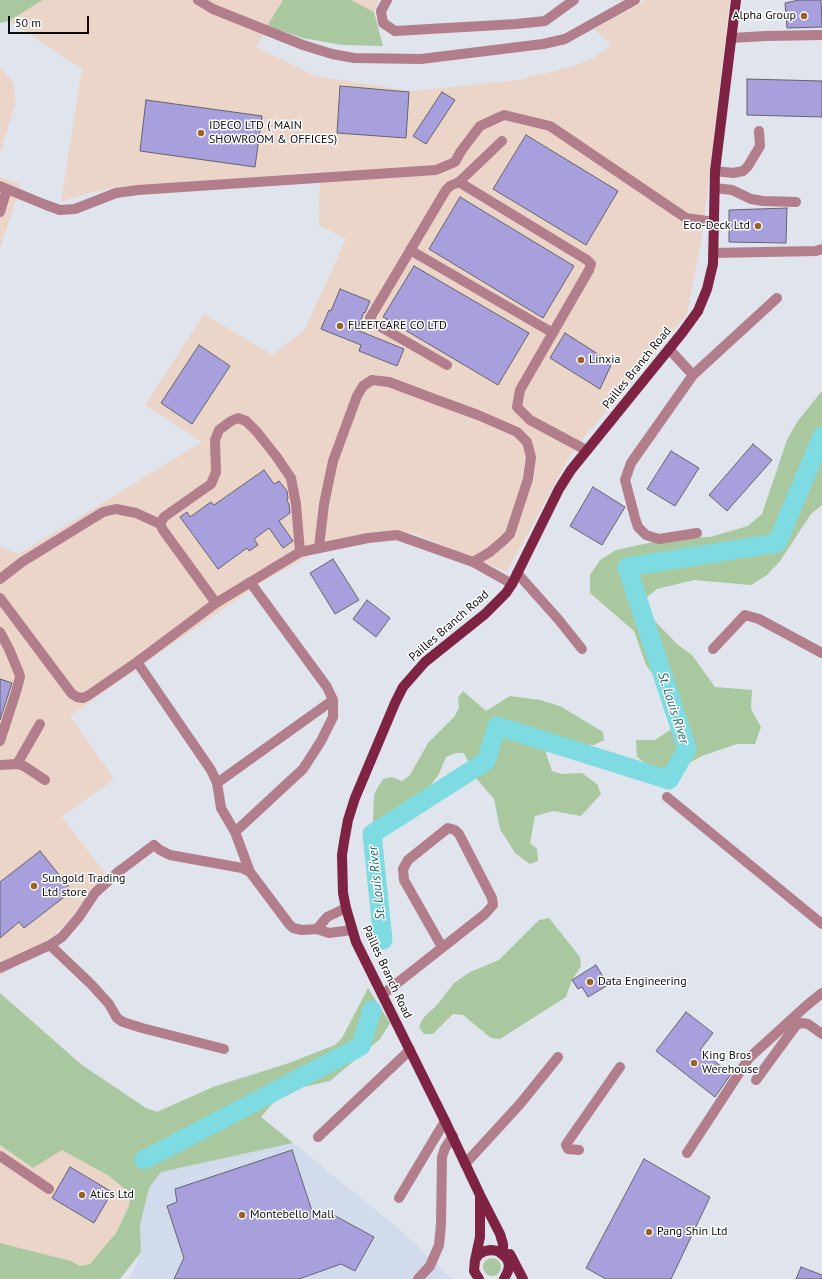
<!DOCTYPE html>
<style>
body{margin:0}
#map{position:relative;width:822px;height:1279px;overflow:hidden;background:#dfe4ed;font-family:"PT Sans",sans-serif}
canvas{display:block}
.scale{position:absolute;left:8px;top:16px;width:81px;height:18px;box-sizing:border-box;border:2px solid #0c0e11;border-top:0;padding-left:5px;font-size:12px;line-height:14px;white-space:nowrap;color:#0c0e11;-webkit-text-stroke:3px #fff;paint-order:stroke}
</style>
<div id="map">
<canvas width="822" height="1279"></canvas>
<div class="scale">50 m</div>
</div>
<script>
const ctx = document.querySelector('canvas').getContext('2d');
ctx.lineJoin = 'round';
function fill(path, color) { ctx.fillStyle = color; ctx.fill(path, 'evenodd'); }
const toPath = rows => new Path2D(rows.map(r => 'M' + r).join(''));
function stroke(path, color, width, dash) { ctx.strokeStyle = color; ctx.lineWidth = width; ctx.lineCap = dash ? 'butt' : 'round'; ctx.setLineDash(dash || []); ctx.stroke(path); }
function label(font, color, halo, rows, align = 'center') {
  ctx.font = font + ' "PT Sans",sans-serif'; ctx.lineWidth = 3; ctx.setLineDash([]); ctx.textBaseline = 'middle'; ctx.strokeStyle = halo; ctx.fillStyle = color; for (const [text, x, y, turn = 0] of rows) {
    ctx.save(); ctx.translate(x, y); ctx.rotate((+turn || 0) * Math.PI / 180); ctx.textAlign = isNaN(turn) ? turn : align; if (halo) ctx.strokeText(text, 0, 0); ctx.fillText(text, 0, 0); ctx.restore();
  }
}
fill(toPath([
 [293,1143,392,1223,453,1279,130,1279,141,1252,140,1226,149,1188,161,1172]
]), '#d2dbeb');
fill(toPath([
 [43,0,283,0,256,47,315,76,412,91,518,80,574,66,594,58,611,45,594,29,646,0,730,0,702,236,687,314,572,452,507,572,413,533,316,552,261,583,145,663,70,716,114,779,62,817,108,877,58,932,0,976,0,547,19,554,202,442,145,405,204,314,273,355,305,329,346,239,319,225,320,172,119,187,88,193,61,202,82,69,9,21],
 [351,0,379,0,374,12],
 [0,68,14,83,15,104,0,154],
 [0,177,21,184,0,249],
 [0,1145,33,1168,62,1149,109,1176,125,1189,130,1197,129,1206,116,1233,90,1264,80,1266,71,1261,0,1243]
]), '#ebd5c9');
fill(toPath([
 [0,0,43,0,9,21,0,23],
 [283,0,351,0,374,12,383,46,342,45,303,38,267,26],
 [822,391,822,505,811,514,780,561,767,575,751,585,694,580,657,589,643,600,651,617,677,644,692,655,715,687,752,690,751,709,761,727,755,744,737,744,702,756,669,774,652,768,637,757,636,740,655,740,670,730,675,712,668,695,646,665,634,631,590,593,590,575,600,560,616,550,672,538,710,537,748,526,762,514,787,440,797,422],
 [463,691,486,711,510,696,540,700,560,706,603,732,604,740,594,745,548,744,546,753,552,771,561,774,582,773,597,784,601,794,581,816,553,811,535,816,530,843,537,849,538,861,530,864,515,853,500,829,494,799,476,778,464,753,456,753,446,757,439,774,399,828,373,822,374,795,378,787,383,779,392,777,402,781,410,775,428,743,454,717,459,708,458,698],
 [549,918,580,957,581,966,572,980,566,997,500,1039,491,1038,463,1015,453,1014,433,1034,424,1034,419,1027,423,1018,437,1005,454,983,470,972,499,960,539,920],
 [368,988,390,1023,380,1039,330,1081,294,1089,278,1097,261,1117,293,1143,161,1172,149,1188,140,1225,141,1252,120,1279,0,1279,0,1243,71,1261,80,1266,90,1264,116,1233,129,1206,130,1197,125,1189,109,1176,62,1150,33,1168,0,1145,0,993,82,1065,146,1108,157,1112,213,1087,289,1063,335,1045,342,1038],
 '483 1267a9 9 0 1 1 18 0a9 9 0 1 1-18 0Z'
]), '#a9c8a0');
stroke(toPath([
 [383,940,372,834,486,761,497,726,669,780,687,749,627,567,777,543,822,436],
 [144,1160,361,1046,372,1010]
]), '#7ddbe1', 19);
const building = toPath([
 [799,0,821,0,822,27,787,28,785,3,799,0],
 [747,79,822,81,822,117,747,115,747,79],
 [340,86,409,92,406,138,337,133,340,86],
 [442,92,455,100,426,144,413,136,442,92],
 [146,100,262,116,255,167,140,151,146,100],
 [526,135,618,191,586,245,493,189,526,135],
 [460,197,574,266,543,318,429,249,460,197],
 [787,208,786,243,729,242,729,210,787,208],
 [414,266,529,333,498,385,383,317,414,266],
 [340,289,370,301,365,313,364,312,357,330,404,349,397,366,359,351,361,345,321,329,329,310,331,311,340,289],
 [565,333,612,363,600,389,550,358,565,333],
 [199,345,230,366,192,424,161,403,199,345],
 [753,444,772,460,727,511,709,495,753,444],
 [671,451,699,468,675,506,647,489,671,451],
 [264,470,274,484,279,481,287,491,288,498,287,501,289,504,290,513,279,521,293,541,283,548,269,528,254,539,258,545,249,551,247,548,218,569,180,517,187,512,190,517,211,502,214,505,264,470],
 [593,487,625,507,602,545,570,526,593,487],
 [333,559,359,600,335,614,310,573,333,559],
 [367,600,390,618,376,637,353,619,367,600],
 [0,679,12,683,0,720,0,679],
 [40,851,72,891,24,928,19,922,0,938,0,882,40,851],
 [596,965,608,985,588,997,582,987,578,989,572,980,596,965],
 [686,1012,713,1033,700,1050,731,1074,715,1097,656,1051,686,1012],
 [292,1150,314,1217,328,1212,374,1237,355,1271,341,1264,299,1279,174,1279,184,1258,167,1206,177,1202,175,1189,292,1150],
 [644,1159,710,1197,671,1279,606,1279,586,1268,644,1159],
 [70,1167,112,1192,94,1223,52,1198,70,1167],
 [801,1267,822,1275,822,1279,796,1279,801,1267]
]);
fill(building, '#a89fdd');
stroke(building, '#64636c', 1);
stroke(toPath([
 [198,0,213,9,303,45,332,54,354,58,421,59,543,44,565,39,635,0],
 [387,0,381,11,383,23,395,31,516,24,545,21,574,0],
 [731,38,766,36,822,35],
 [715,171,733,173,743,171,748,166,760,146,759,131],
 [459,182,587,260,591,264,589,270,520,390,517,407,530,420,586,450],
 [0,186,46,205,60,210,75,209,116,193,138,190,436,170,455,162,461,151,480,126,504,115,550,126,686,218,714,222],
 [715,188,732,190,751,199,763,201,796,202],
 [0,212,7,189],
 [410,250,553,333],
 [713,253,816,251,822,249],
 [669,349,693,375],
 [447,365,372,322,370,318,446,190,450,186,459,182,502,141],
 [697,533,659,539,646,535,638,527,635,518,625,480,631,463,693,375,777,298],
 [319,547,324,504,333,461,357,396,363,386,372,380,389,382,437,400,478,415,517,432,527,442,531,457,528,479,510,534,504,540,490,552,473,562],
 [517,573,558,619,582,649],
 [0,579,22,562,103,512,116,509,136,513,160,524],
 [0,598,72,694,77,697,83,698,89,695,137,662,216,603,300,552,368,538,397,535,473,562,512,584],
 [216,603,163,530,160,524,164,517,211,484,216,472,215,440,219,430,231,421,238,418,246,421,257,432,276,456,291,478,296,504,300,552],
 [0,632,9,649,19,673,20,677,16,692,0,741],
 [713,649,745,615,759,619,822,653],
 [137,662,211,770,217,783,221,808,235,832],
 [17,764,40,724],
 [0,765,17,764,24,766,45,780],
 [217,783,333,700],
 [667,797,822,924],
 [250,872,235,832,303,769,321,741,333,717,333,700,327,687,250,582],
 [317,929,327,917,346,908],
 [0,968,50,945],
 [382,995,485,914,493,905,492,898,459,834,455,830,448,828,408,860,403,869,404,880,442,947],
 [224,1049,142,1028,123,1022,117,1018,109,1004,90,983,50,945,62,937,79,917,95,893,118,872,154,845,160,850,170,855,242,868,250,872,289,924,293,928,302,930,317,929,329,933,352,930],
 [756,1080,797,1024,802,1023,808,1024,822,1034],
 [318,1137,410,1050],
 [579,1150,568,1149,566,1145,567,1143,620,1067],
 [687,1153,749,1058,806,1006,822,993],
 [0,1156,49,1189],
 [465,1164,520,1104,558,1057],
 [399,1198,445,1121],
 [418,1279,430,1266,439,1245,441,1224,442,1157,445,1148,453,1136]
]), '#b27e8b', 10);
stroke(toPath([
 [510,1254,523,1279],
 [503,1255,503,1244,500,1234,480,1195,445,1121,356,942,346,908,343,893,342,855,344,842,348,820,355,798,395,703,403,687,425,662,485,614,506,593,512,584,559,489,571,470,682,333,698,311,707,289,713,264,715,171,736,0],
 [475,1260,480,1237,480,1197],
 [479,1279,474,1271,475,1260,479,1254,485,1251,491,1250,498,1251,503,1255,507,1259,509,1265,508,1271,504,1279]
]), '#7e2344', 10);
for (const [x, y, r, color] of [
 [804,16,4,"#9d6124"],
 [201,133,4,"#9d6124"],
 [758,226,4,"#9d6124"],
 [340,326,4,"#9d6124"],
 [581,360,4,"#9d6124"],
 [34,886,4,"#9d6124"],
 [590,982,4,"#9d6124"],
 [694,1063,4,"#9d6124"],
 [82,1195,4,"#9d6124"],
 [242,1215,4,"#9d6124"],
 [649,1232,4,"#9d6124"]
]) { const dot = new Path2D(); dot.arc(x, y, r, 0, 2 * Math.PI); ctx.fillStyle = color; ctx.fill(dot); stroke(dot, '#fff', 1.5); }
label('12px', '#0c0e11', '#fff', [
 ["Alpha Group",796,16,"right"],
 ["IDECO LTD ( MAIN",209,126],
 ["SHOWROOM & OFFICES)",209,140],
 ["Eco-Deck Ltd",750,226,"right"],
 ["FLEETCARE CO LTD",348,326],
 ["Linxia",589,360],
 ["Sungold Trading",42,879],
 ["Ltd store",42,893],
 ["Data Engineering",598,982],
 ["King Bros",702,1056],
 ["Werehouse",702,1070],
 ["Atics Ltd",90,1195],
 ["Montebello Mall",250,1215],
 ["Pang Shin Ltd",657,1232]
], 'left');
label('12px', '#0c0e11', '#fff', [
 ["Pailles Branch Road",637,368,-51],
 ["Pailles Branch Road",449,626,-41],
 ["Pailles Branch Road",387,972,65]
]);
label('italic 13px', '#146468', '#fff', [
 ["St. Louis River",673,708,72],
 ["St. Louis River",377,883,-96]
]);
</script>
